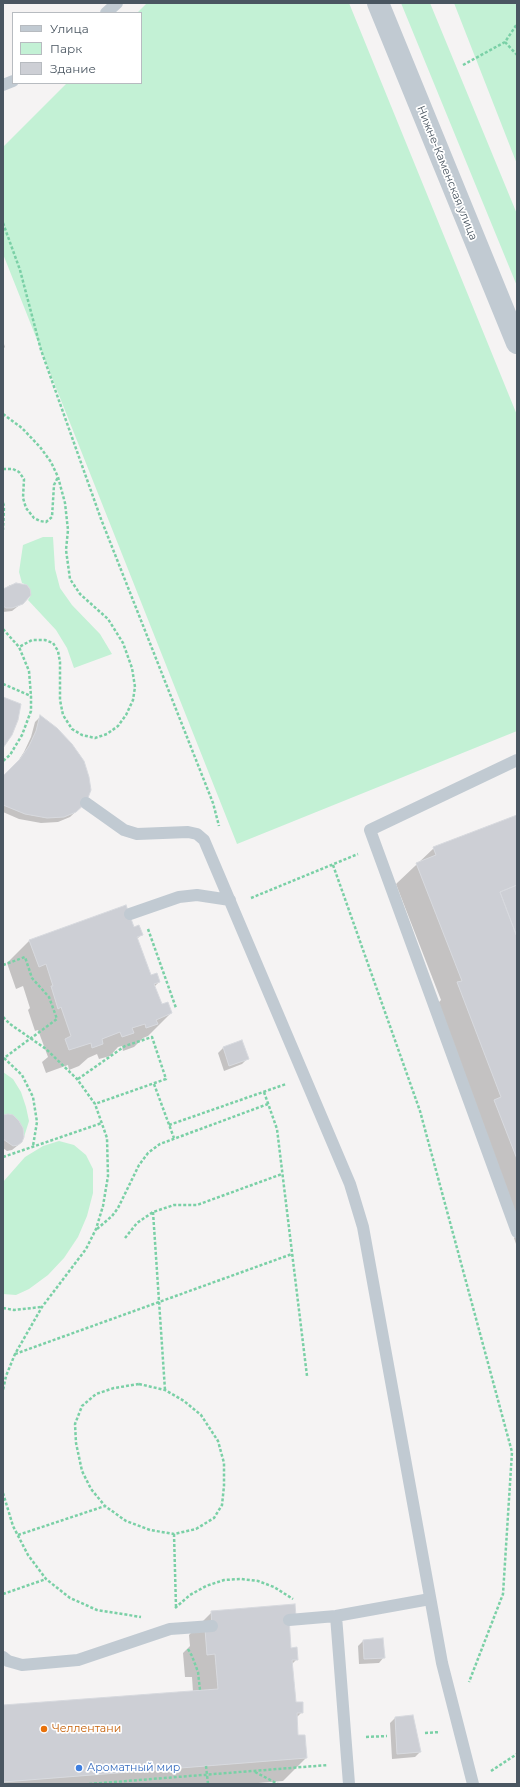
<!DOCTYPE html>
<meta charset="utf-8">
<style>
body{margin:0}
#map{position:relative;width:520px;height:1787px;overflow:hidden;background:#f5f3f3;font-family:Montserrat,sans-serif}
canvas{display:block}
.frame{position:absolute;inset:0;border:4px solid #4a5661;pointer-events:none}
.legend{position:absolute;left:12px;top:12px;width:130px;height:72px;box-sizing:border-box;background:#fff;border:1px solid #b7bbc0;margin:0;padding:5px 7px;list-style:none;font-size:12px;color:#4a5661}
.legend li{display:flex;align-items:center;gap:8px;height:20px}
.legend b{width:20px;border:1px solid #b7bbc0}
</style>
<div id="map">
<canvas width="520" height="1787"></canvas>
<div class="frame"></div>
<ul class="legend">
<li><b style="height:5px;background:#c1cad2"></b>Улица</li>
<li><b style="height:11px;background:#c3f1d5"></b>Парк</li>
<li><b style="height:11px;background:#cdcfd5"></b>Здание</li>
</ul>
</div>
<script>
const ctx = document.querySelector('canvas').getContext('2d');
ctx.lineJoin = 'round';
function fill(path, color) { ctx.fillStyle = color; ctx.fill(path, 'evenodd'); }
const toPath = rows => new Path2D(rows.map(r => 'M' + r).join(''));
function stroke(path, color, width, dash) { ctx.strokeStyle = color; ctx.lineWidth = width; ctx.lineCap = dash ? 'butt' : 'round'; ctx.setLineDash(dash || []); ctx.stroke(path); }
function label(font, color, halo, rows, align = 'center') {
  ctx.font = font + ' Montserrat,sans-serif'; ctx.lineWidth = 3.5; ctx.setLineDash([]); ctx.textBaseline = 'middle'; ctx.strokeStyle = halo; ctx.fillStyle = color; for (const [text, x, y, turn = 0] of rows) {
    ctx.save(); ctx.translate(x, y); ctx.rotate((+turn || 0) * Math.PI / 180); ctx.textAlign = isNaN(turn) ? turn : align; if (halo) ctx.strokeText(text, 0, 0); ctx.fillText(text, 0, 0); ctx.restore();
  }
}
fill(toPath([
 [147,3,349,3,517,415,517,731,237,844,3,254,3,147,67,83,141,83,141,13,137,13],
 [401,3,430,3,517,214,517,286],
 [454,3,517,3,517,164],
 [43,537,53,537,55,569,60,588,72,605,100,634,112,654,74,668,67,648,56,630,28,600,31,595,30,589,27,585,22,583,19,572,23,545],
 [3,1072,13,1079,21,1092,26,1107,29,1121,24,1137,23,1128,19,1121,13,1115,3,1115],
 [59,1141,74,1145,86,1155,93,1169,93,1193,87,1216,78,1237,64,1258,48,1275,29,1289,16,1295,3,1294,3,1182,25,1157,43,1146]
]), '#c3f1d5');
fill(toPath([
 [3,341,5,347,3,349],
 [22,584,30,595,27,599,12,611,3,612,3,590,10,585],
 [40,717,85,803,70,817,58,822,41,823,19,819,3,812,3,777,15,766,24,752,31,737,35,722],
 [517,816,517,1233,437,1004,441,1000,396,884,434,848],
 [133,928,141,935,137,939,150,976,159,982,154,987,161,1005,171,1013,148,1036,143,1038,134,1047,123,1051,122,1046,118,1047,110,1056,99,1059,97,1054,88,1058,79,1066,69,1070,68,1065,46,1073,42,1062,48,1057,38,1030,35,1031,28,1010,30,1008,23,986,16,989,7,963,30,940],
 [242,1042,247,1059,242,1064,224,1071,218,1053,223,1048],
 [3,1116,22,1142,12,1150,7,1151,3,1148],
 [517,1235,517,1247,514,1238],
 [212,1612,288,1623,290,1649,297,1659,292,1664,295,1703,302,1712,296,1718,297,1736,304,1736,306,1758,283,1781,246,1784,3,1784,3,1706,193,1692,192,1677,185,1677,183,1653,190,1646,189,1635],
 [363,1641,384,1657,379,1663,359,1664,358,1646],
 [413,1716,420,1752,415,1757,392,1759,390,1723,395,1718]
]), '#0003');
const building = toPath([
 [16,583,27,585,30,589,31,595,23,604,12,608,6,608,3,606,3,589,16,583],
 [3,697,21,704,18,720,12,735,3,748,3,697],
 [40,715,57,728,72,744,84,761,89,777,91,790,86,803,76,812,64,817,47,818,25,814,3,805,3,776,20,759,29,746,36,731,40,715],
 [517,815,517,885,500,892,517,937,517,1159,494,1100,501,1097,457,982,462,981,416,863,436,855,433,847,517,815],
 [517,885,517,937,500,892,517,885],
 [126,905,134,927,139,925,143,935,137,937,151,975,157,973,160,982,154,984,162,1004,168,1002,172,1013,156,1020,158,1024,146,1028,145,1024,132,1028,134,1033,122,1037,120,1032,102,1039,103,1044,92,1048,91,1043,69,1050,65,1039,71,1036,61,1007,58,1009,51,986,53,986,46,964,39,967,29,940,126,905],
 [242,1040,249,1059,229,1066,223,1047,242,1040],
 [8,1114,13,1115,19,1121,23,1128,24,1137,22,1142,18,1145,13,1146,3,1139,3,1115,8,1114],
 [295,1604,296,1617,289,1618,291,1648,297,1647,298,1660,292,1660,296,1702,303,1702,303,1713,297,1713,298,1735,305,1735,307,1758,3,1782,3,1705,218,1689,215,1654,207,1655,205,1629,212,1626,211,1611,295,1604],
 [383,1638,385,1658,364,1659,363,1640,383,1638],
 [413,1715,421,1752,397,1754,395,1717,413,1715]
]);
fill(building, '#cdcfd5');
stroke(building, '#d7d9de', 1);
stroke(toPath([
 [505,42,517,55],
 [463,65,505,42,517,24],
 [3,223,20,270,41,350,101,519,213,803,219,826],
 [3,414,22,428,40,447,51,462,58,477,65,503,68,530,66,550,70,579,80,594,108,619,123,643,132,668,135,687,133,700,126,715,118,726,107,734,95,738,82,735,72,729,63,715,60,700,60,662,58,651,53,643,45,640,32,640,19,647],
 [3,469,13,469,19,472,24,479,23,498,26,508,34,518,40,521,46,522,52,517,54,485,58,477],
 [3,503,4,506,3,530],
 [3,629,19,647,29,671,31,696,31,711,22,735,10,755,3,761],
 [3,684,31,696],
 [333,865,420,1111,512,1452,503,1594,469,1682],
 [251,898,358,854],
 [148,929,176,1008],
 [3,965,25,957,32,978,49,997,57,1019,4,1058],
 [3,1017,10,1024,46,1049,77,1079,95,1104,107,1138,108,1176,103,1206,96,1229,86,1249,42,1307,15,1354,6,1376,3,1390],
 [4,1058,22,1075,33,1097,37,1122,33,1146],
 [78,1079,125,1046,152,1037,166,1079,95,1104],
 [154,1084,174,1138],
 [264,1092,277,1129,307,1376],
 [169,1125,286,1084],
 [3,1157,102,1123],
 [153,1212,165,1390],
 [97,1229,112,1216,118,1208,139,1165,148,1153,160,1144,268,1104],
 [125,1238,137,1223,153,1212,174,1205,197,1205,282,1174],
 [3,1308,14,1310,41,1307],
 [15,1354,292,1254],
 [139,1384,165,1390,184,1401,201,1415,218,1441,224,1463,224,1486,222,1505,214,1518,196,1529,174,1534,150,1530,126,1521,105,1506,91,1489,82,1471,76,1443,75,1424,82,1406,96,1394,114,1388,139,1384],
 [3,1493,13,1526,28,1555,46,1579,70,1598,97,1610,141,1617],
 [174,1534,176,1607],
 [18,1535,105,1506],
 [3,1594,46,1579],
 [175,1608,190,1595,206,1586,224,1580,241,1579,258,1581,274,1587,293,1599],
 [188,1649,192,1656,198,1672,200,1690],
 [425,1733,440,1732],
 [366,1737,387,1736],
 [206,1766,208,1784],
 [491,1771,517,1754],
 [255,1772,278,1784],
 [89,1784,328,1765]
]), '#7ad0a6', 2.5, [3, 2]);
stroke(toPath([
 [106,13,117,3],
 [3,85,13,81],
 [517,760,370,830,517,1232],
 [86,803,124,830,137,834,188,832,197,834,204,840,350,1184,363,1227,442,1663,473,1784],
 [130,914,179,897,197,895,230,900],
 [336,1616,349,1784],
 [289,1620,336,1616,430,1599],
 [3,1657,8,1661,22,1665,78,1660,170,1629,212,1626]
]), '#c1cad2', 12);
stroke(toPath([
 [378,3,517,343]
]), '#c1cad2', 22);
for (const [x, y, r, color] of [
 [44,1729,4,"#e8710a"],
 [79,1768,4,"#3f7fe0"]
]) { const dot = new Path2D(); dot.arc(x, y, r, 0, 2 * Math.PI); ctx.fillStyle = color; ctx.fill(dot); stroke(dot, '#fff', 1.5); }
label('11px', '#4a5661', '#fff', [
 ["Нижне-Каменская улица",447,173,68]
]);
label('11px', '#c56008', '#fff', [
 ["Челлентани",52,1729]
], 'left');
label('11px', '#366cbe', '#fff', [
 ["Ароматный мир",87,1768]
], 'left');
</script>
